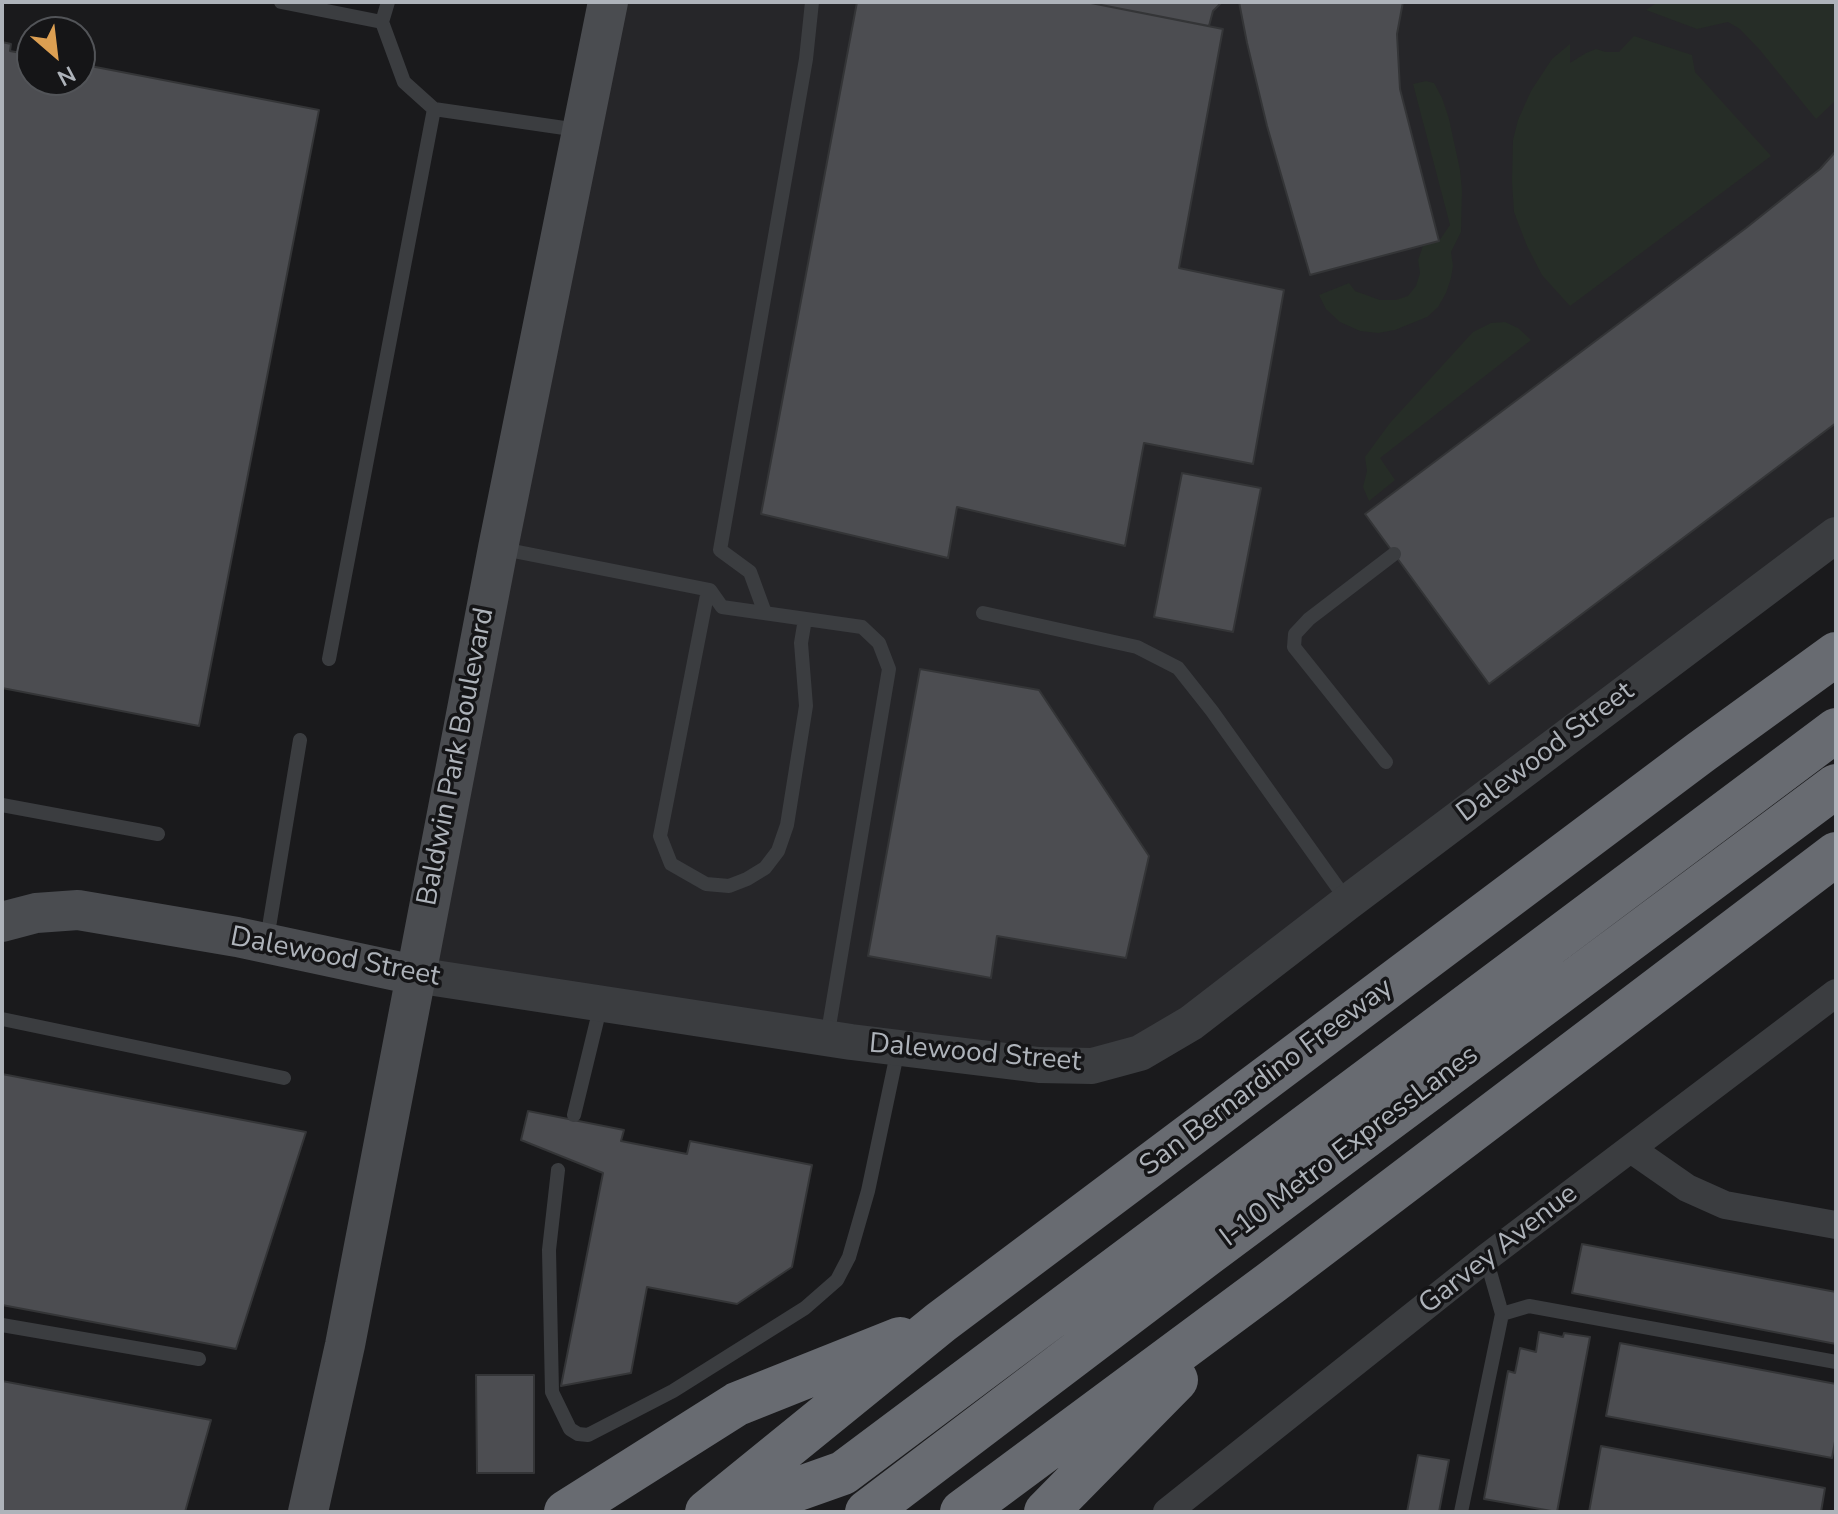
<!DOCTYPE html>
<style>
body{margin:0}
#map{position:relative;width:1838px;height:1514px;overflow:hidden;background:#1a1a1c;font-family:"Nunito Sans",sans-serif}
canvas{display:block}
.frame{position:absolute;inset:0;border:4px solid #aeb3ba;pointer-events:none}
.north{position:absolute;left:16px;top:16px;width:80px;height:80px;box-sizing:border-box;background:#151517;border:2px solid #525458;border-radius:50%;rotate:152deg;font-size:22px;font-weight:700;line-height:32px;text-align:center;color:#aeb3ba}
.north::after{content:'';display:block;margin:auto;width:28px;height:36px;background:#dc9f52;clip-path:polygon(50% 0,100% 100%,50% 72%,0 100%)}
</style>
<div id="map">
<canvas width="1838" height="1514"></canvas>
<div class="frame"></div>
<div class="north">N</div>
</div>
<script>
const ctx = document.querySelector('canvas').getContext('2d');
ctx.lineJoin = 'round';
function fill(path, color) { ctx.fillStyle = color; ctx.fill(path, 'evenodd'); }
const toPath = rows => new Path2D(rows.map(r => 'M' + r).join(''));
function stroke(path, color, width, dash) { ctx.strokeStyle = color; ctx.lineWidth = width; ctx.lineCap = dash ? 'butt' : 'round'; ctx.setLineDash(dash || []); ctx.stroke(path); }
function label(font, color, halo, rows, align = 'center') {
  ctx.font = font + ' "Nunito Sans",sans-serif'; ctx.lineWidth = 7; ctx.setLineDash([]); ctx.textBaseline = 'middle'; ctx.strokeStyle = halo; ctx.fillStyle = color; for (const [text, x, y, turn = 0] of rows) {
    ctx.save(); ctx.translate(x, y); ctx.rotate((+turn || 0) * Math.PI / 180); ctx.textAlign = isNaN(turn) ? turn : align; if (halo) ctx.strokeText(text, 0, 0); ctx.fillText(text, 0, 0); ctx.restore();
  }
}
fill(toPath([
 [608,2,1836,2,1836,524,1348,902,1092,1066,415,975]
]), '#262629');
fill(toPath([
 [1658,2,1836,2,1836,100,1816,119,1760,50,1740,29,1728,22,1697,29,1646,10],
 [1634,36,1692,55,1695,72,1771,156,1570,306,1542,275,1527,246,1514,212,1512,182,1513,140,1518,120,1531,91,1552,59,1570,44,1570,63,1586,53,1596,49,1606,52,1619,52],
 [1426,81,1434,83,1442,98,1449,119,1460,170,1462,190,1461,232,1451,252,1453,266,1451,278,1446,293,1438,307,1427,317,1395,330,1378,333,1360,331,1340,322,1326,309,1319,295,1349,283,1355,291,1380,300,1396,300,1408,296,1416,286,1420,273,1418,260,1423,246,1439,241,1450,225,1413,84],
 [1505,322,1518,328,1531,340,1380,458,1395,480,1369,501,1363,487,1367,471,1365,457,1390,423,1473,332,1491,323]
]), '#262d27');
const building = toPath([
 [857,2,1086,2,1223,29,1179,268,1284,290,1253,464,1144,443,1125,546,957,507,948,558,761,514,857,2],
 [1086,2,1222,2,1213,11,1209,26,1086,2],
 [1239,2,1403,2,1397,34,1400,89,1439,241,1310,275,1267,126,1247,43,1239,2],
 [2,42,11,44,10,51,32,55,32,80,80,80,80,64,319,110,199,726,2,688,2,42],
 [1836,151,1836,423,1489,684,1365,514,1746,228,1820,169,1836,151],
 [1182,473,1261,488,1233,632,1154,617,1182,473],
 [920,669,1039,690,1149,856,1126,958,997,936,991,978,868,956,920,669],
 [2,1074,306,1132,236,1349,2,1305,2,1074],
 [528,1111,624,1130,621,1141,687,1154,690,1141,812,1165,792,1267,737,1304,647,1287,631,1373,561,1386,603,1173,521,1140,528,1111],
 [1582,1244,1836,1292,1836,1344,1572,1293,1582,1244],
 [1539,1332,1563,1337,1564,1333,1590,1337,1557,1512,1484,1499,1508,1371,1515,1373,1520,1348,1536,1352,1539,1332],
 [1620,1343,1836,1384,1836,1436,1832,1458,1606,1416,1620,1343],
 [476,1375,534,1375,534,1473,477,1473,476,1375],
 [2,1381,211,1420,185,1512,2,1512,2,1381],
 [1601,1446,1825,1488,1821,1512,1589,1512,1601,1446],
 [1418,1455,1449,1460,1439,1512,1407,1512,1418,1455]
]);
fill(building, '#4c4d51');
stroke(building, '#343537', 2);
stroke(toPath([
 [281,2,382,22],
 [388,2,382,22,404,82,434,109,578,130],
 [498,548,710,590,722,607,862,627,879,643,889,669,827,1038],
 [708,590,660,836,671,864,706,884,729,886,747,879,765,868,778,851,787,825,806,706,801,643,805,619],
 [765,613,750,572,720,550,806,59,812,2],
 [983,613,1137,647,1178,668,1212,711,1348,902],
 [329,659,434,109],
 [1386,762,1294,647,1295,634,1309,619,1394,554],
 [2,805,158,834],
 [267,939,300,740],
 [2,1019,284,1078],
 [574,1115,601,1004],
 [558,1170,549,1250,552,1392,570,1429,578,1434,588,1435,673,1391,805,1308,837,1280,849,1257,868,1191,898,1049],
 [1502,1314,1529,1306,1836,1362],
 [2,1325,199,1359],
 [1461,1512,1502,1314,1486,1258]
]), '#3b3d40', 14);
stroke(toPath([
 [1631,1149,1687,1188,1725,1205,1836,1225],
 [1167,1512,1486,1258,1836,993]
]), '#3b3d40', 28);
stroke(toPath([
 [415,975,851,1042,1039,1065,1092,1066,1140,1053,1191,1023,1348,902,1836,535]
]), '#3b3d40', 36);
stroke(toPath([
 [2,922,36,913,78,910,237,937,415,975],
 [308,1512,345,1345,498,548,608,2]
]), '#4a4c50', 40);
stroke(toPath([
 [566,1512,737,1404,900,1339],
 [707,1512,941,1322,1701,752,1836,654],
 [733,1512,843,1473,1836,730],
 [867,1512,1206,1255,1836,786],
 [962,1512,1272,1282,1836,854],
 [1046,1512,1176,1380]
]), '#686b71', 44);
label('28px', '#aeb3ba', '#151517', [
 ["Dalewood Street",1546,753,-37],
 ["Baldwin Park Boulevard",457,757,-79],
 ["Dalewood Street",335,958,11],
 ["Dalewood Street",975,1054,5],
 ["San Bernardino Freeway",1267,1078,-37],
 ["I-10 Metro ExpressLanes",1350,1147,-37],
 ["Garvey Avenue",1499,1250,-38]
]);
</script>
